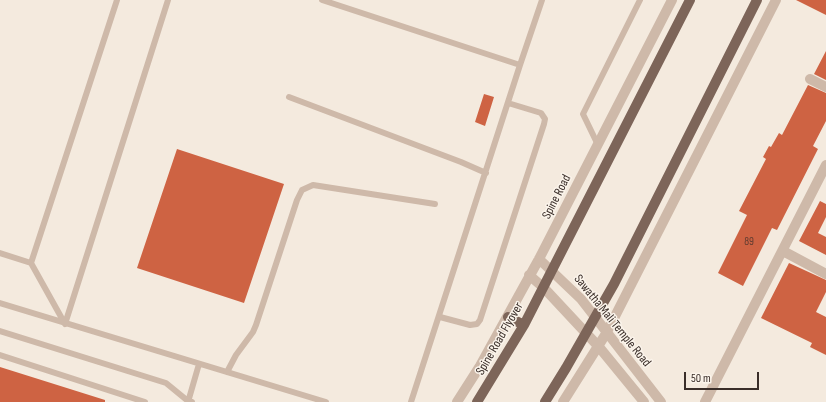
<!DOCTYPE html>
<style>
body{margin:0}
#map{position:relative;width:826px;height:402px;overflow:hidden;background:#f4eade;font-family:"Sofia Sans Condensed",sans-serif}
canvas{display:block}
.scale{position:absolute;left:684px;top:372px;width:75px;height:18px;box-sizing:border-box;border:2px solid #3a2e29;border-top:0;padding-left:5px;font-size:12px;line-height:14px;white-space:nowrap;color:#3a2e29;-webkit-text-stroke:3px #fbf4eb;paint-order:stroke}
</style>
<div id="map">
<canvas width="826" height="402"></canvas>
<div class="scale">50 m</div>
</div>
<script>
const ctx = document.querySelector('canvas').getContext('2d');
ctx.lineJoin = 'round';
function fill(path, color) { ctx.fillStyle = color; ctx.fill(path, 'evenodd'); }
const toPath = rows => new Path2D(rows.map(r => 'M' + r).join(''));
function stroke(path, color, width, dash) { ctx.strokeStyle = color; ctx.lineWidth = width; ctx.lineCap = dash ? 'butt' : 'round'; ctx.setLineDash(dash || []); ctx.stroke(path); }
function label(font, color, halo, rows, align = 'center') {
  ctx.font = font + ' "Sofia Sans Condensed",sans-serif'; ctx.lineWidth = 3; ctx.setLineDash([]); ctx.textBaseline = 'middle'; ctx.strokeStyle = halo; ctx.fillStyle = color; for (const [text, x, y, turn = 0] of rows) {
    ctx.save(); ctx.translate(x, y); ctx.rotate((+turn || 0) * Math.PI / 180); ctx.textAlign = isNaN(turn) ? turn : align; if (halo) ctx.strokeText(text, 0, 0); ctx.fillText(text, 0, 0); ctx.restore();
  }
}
fill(toPath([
 [796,0,826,0,826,15],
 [826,51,826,80,814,74],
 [808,85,826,93,826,121,813,146,818,149,777,230,772,228,743,286,718,273,747,215,739,211,766,159,763,157,769,146,771,147,779,133,782,135],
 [484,94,494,97,485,126,475,122],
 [177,149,284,184,244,303,137,268],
 [820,201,826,204,826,217,818,233,826,237,826,255,799,241],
 [789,263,826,280,826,292,816,312,826,317,826,355,810,347,812,343,761,318],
 [0,367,105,400,105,402,0,402]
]), '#ce6343');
stroke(toPath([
 [322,0,520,65,542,0],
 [289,97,461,162,486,173],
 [598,145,583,114,640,0],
 [0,253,31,263,65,324],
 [31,263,117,0],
 [0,303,326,402],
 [440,317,470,325,477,324,480,320,544,124,545,119,541,113,508,103],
 [65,324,168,0],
 [0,331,166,383,188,401,192,402],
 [0,355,145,402],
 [227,372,236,355,253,332,256,325,297,200,302,190,313,185,435,204],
 [188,402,199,364],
 [411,402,520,65]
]), '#ceb9a9', 6);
stroke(toPath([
 [810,79,826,87],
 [783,251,826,274],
 [705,402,826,165]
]), '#ceb9a9', 10);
stroke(toPath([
 [539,259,581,299,661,402],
 [529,275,544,288,599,347,644,402],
 [457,402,480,366,539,259,672,0],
 [563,402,607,332,776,0]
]), '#ceb9a9', 10);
stroke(toPath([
 [508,317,524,325],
 [477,402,524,325,690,0],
 [545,402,566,368,614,284,757,0]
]), '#7d6559', 10);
label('11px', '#5f3b30', null, [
 ["89",749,242]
]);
label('13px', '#3a2e29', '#fbf4eb', [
 ["Spine Road",557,197,-63],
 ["Sawatha Mali Temple Road",612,321,51],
 ["Spine Road Flyover",500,339,-60]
]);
</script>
